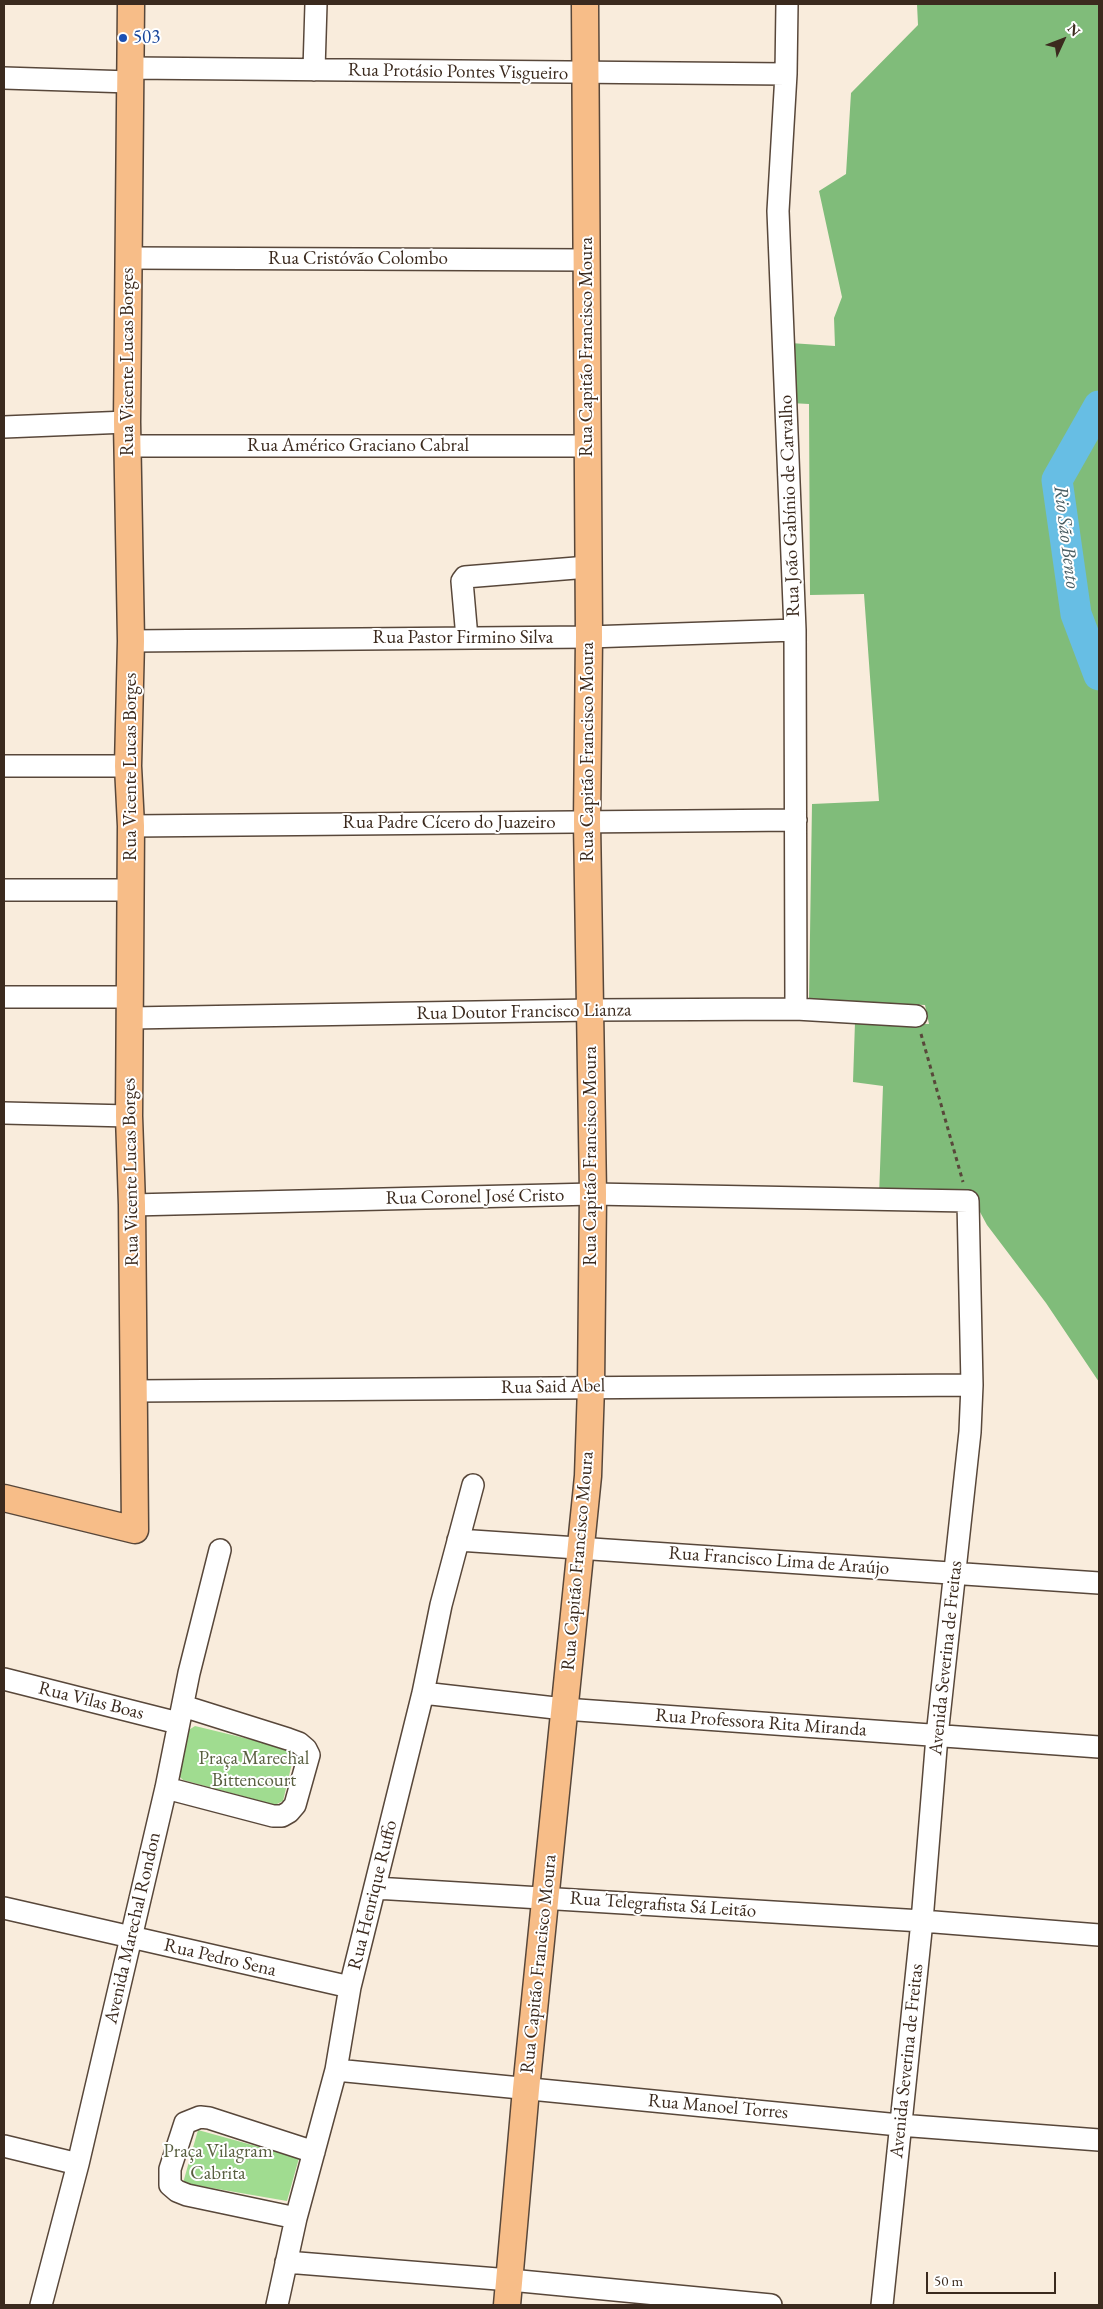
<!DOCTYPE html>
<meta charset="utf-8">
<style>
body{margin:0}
#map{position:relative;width:1103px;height:2309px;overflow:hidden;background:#f9ecdc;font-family:"EB Garamond",serif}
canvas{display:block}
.frame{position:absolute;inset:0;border:5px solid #3b2a1e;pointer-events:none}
.north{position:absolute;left:1038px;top:15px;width:50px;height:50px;-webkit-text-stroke:4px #fff;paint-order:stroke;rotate:47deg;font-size:14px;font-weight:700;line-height:20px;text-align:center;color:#3b2a1e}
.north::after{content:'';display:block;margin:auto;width:18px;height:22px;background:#3b2a1e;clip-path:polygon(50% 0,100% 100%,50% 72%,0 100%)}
.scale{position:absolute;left:926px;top:2272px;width:130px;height:22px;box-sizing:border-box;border:2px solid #3b2a1e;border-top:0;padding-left:6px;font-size:15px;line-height:18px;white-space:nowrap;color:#3b2a1e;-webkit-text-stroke:4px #fff;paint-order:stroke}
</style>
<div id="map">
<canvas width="1103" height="2309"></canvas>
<div class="frame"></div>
<div class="north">N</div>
<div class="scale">50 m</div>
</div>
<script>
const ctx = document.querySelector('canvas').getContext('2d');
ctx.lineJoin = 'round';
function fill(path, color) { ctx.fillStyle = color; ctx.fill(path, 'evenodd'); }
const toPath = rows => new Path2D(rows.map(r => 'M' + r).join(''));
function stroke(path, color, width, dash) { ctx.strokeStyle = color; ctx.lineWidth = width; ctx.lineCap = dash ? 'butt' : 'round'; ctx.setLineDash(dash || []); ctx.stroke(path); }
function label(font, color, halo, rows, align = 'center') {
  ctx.font = font + ' "EB Garamond",serif'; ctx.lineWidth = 4; ctx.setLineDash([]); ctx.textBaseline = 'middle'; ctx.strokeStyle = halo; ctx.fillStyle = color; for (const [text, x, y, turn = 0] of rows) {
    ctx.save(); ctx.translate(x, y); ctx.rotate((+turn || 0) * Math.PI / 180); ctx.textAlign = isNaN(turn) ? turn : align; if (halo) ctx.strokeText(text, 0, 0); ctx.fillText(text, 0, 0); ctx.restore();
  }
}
fill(toPath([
 [195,1726,290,1749,294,1755,283,1801,275,1805,183,1780,175,1772,184,1733],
 [198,2130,299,2158,287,2201,183,2183]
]), '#a0dc90');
fill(toPath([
 [917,4,1099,4,1099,1382,1046,1303,987,1225,973,1199,879,1196,883,1086,853,1082,855,1022,929,1024,925,1005,809,1000,812,804,879,801,864,594,810,595,809,404,790,403,790,343,835,346,834,318,842,297,819,191,846,174,851,93,918,25]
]), '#80bc7a');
stroke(toPath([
 [1099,406,1057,480,1076,614,1099,675]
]), '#67bee4', 31);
const minor = toPath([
 [787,4,786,74,778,211,795,630,796,1009],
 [130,68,786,74],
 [314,70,316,4],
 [4,78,130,82],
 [129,258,587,260],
 [4,427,127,422],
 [128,446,587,446],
 [467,638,462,581,465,577,588,567],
 [131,641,589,637,795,630],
 [4,766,128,766],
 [131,826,796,820],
 [4,890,131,890],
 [4,997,129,997],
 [131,1018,591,1010,796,1009,916,1016],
 [4,1113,129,1116],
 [132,1205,593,1194,968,1201,972,1385,970,1432,937,1736,922,1921,882,2305],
 [134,1391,972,1385],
 [458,1540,1099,1583],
 [4,1679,178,1723],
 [423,1693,564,1709,1099,1747],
 [166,1788,273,1816,282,1816,289,1812,295,1805,309,1755,306,1749,299,1743,288,1739,183,1706],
 [375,1888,922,1921,1099,1935],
 [4,1908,350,1987],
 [336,2070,899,2125,1099,2140],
 [4,2146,78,2164],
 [296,2218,187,2195,177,2191,170,2185,170,2169,185,2123,200,2117,209,2118,314,2152],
 [286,2262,510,2280,771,2305],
 [41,2305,78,2164,166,1788,189,1673,220,1550],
 [277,2305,296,2218,336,2070,350,1987,423,1693,441,1605,473,1485]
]);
const major = toPath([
 [4,1498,135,1530,132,1205,129,1116,131,826,128,766,131,641,127,422,131,4],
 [507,2305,526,2089,588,1476,591,1386,593,1194,587,822,589,637,585,4]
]);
stroke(minor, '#58473a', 24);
stroke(major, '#58473a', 29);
stroke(toPath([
 [921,1034,963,1182]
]), '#58473a', 3, [4, 4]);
stroke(minor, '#fff', 21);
stroke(major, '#f7bd88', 26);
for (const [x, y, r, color] of [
 [123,38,5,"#1a4fb4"]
]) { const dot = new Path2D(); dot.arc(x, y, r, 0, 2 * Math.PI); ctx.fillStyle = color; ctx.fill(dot); stroke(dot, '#fff', 2); }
label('19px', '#164399', '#fff', [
 ["503",133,38]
], 'left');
label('19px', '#3b2a1e', '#fff', [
 ["Rua Protásio Pontes Visgueiro",458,72,1],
 ["Rua Cristóvão Colombo",358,259],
 ["Rua Capitão Francisco Moura",587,347,-90],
 ["Rua Vicente Lucas Borges",128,362,-90],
 ["Rua Américo Graciano Cabral",358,446],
 ["Rua João Gabínio de Carvalho",790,506,-92],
 ["Rua Pastor Firmino Silva",463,638],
 ["Rua Capitão Francisco Moura",588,752,-90],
 ["Rua Vicente Lucas Borges",131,767,-90],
 ["Rua Padre Cícero do Juazeiro",449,823],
 ["Rua Doutor Francisco Lianza",524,1012,-1],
 ["Rua Capitão Francisco Moura",591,1156,-90],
 ["Rua Vicente Lucas Borges",131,1172,-91],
 ["Rua Coronel José Cristo",475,1197,-1],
 ["Rua Said Abel",553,1387,-1],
 ["Rua Capitão Francisco Moura",578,1561,-85],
 ["Rua Francisco Lima de Araújo",779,1561,4],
 ["Avenida Severina de Freitas",946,1658,-84],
 ["Rua Vilas Boas",91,1701,14],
 ["Rua Professora Rita Miranda",761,1723,4],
 ["Rua Henrique Ruffo",373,1895,-76],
 ["Rua Telegrafista Sá Leitão",663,1905,4],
 ["Avenida Marechal Rondon",133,1928,-77],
 ["Rua Pedro Sena",220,1958,13],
 ["Rua Capitão Francisco Moura",539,1964,-84],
 ["Avenida Severina de Freitas",907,2061,-84],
 ["Rua Manoel Torres",718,2107,5]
]);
label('19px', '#595f40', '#fff', [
 ["Praça Marechal",254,1759],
 ["Bittencourt",254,1781],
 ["Praça Vilagram",218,2152],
 ["Cabrita",218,2174]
]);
label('italic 20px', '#4a5e63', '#fff', [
 ["Rio São Bento",1066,537,83]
]);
</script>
